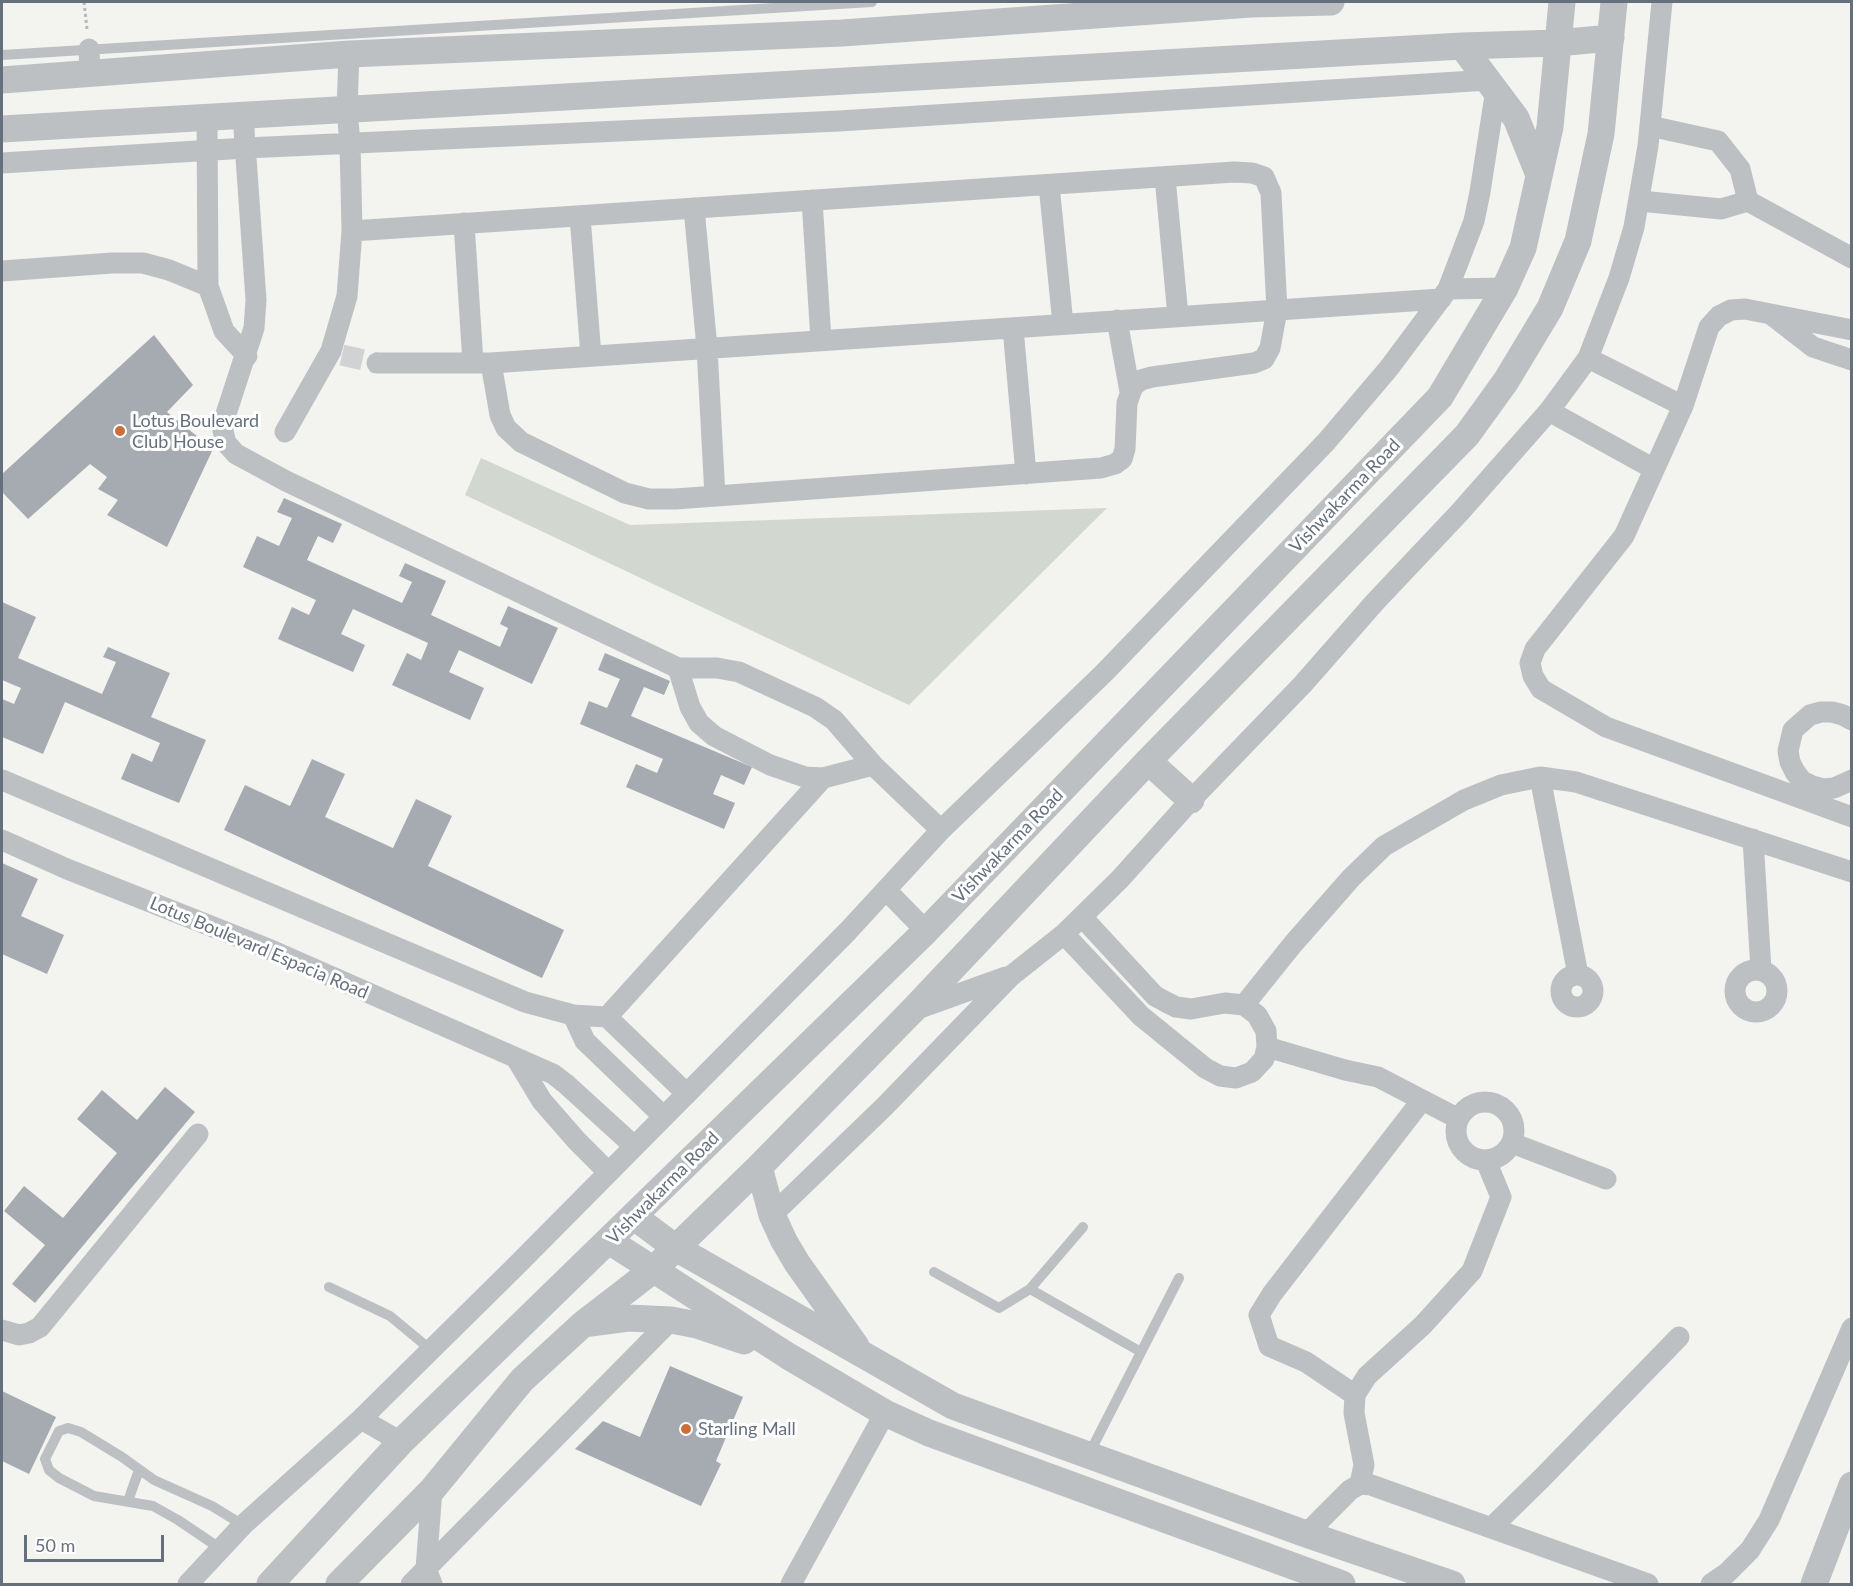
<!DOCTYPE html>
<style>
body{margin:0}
#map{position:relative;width:1853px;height:1586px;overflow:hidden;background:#f3f3f0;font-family:Lato,sans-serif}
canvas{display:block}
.frame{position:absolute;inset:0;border:3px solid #66707d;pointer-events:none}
.scale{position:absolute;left:24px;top:1535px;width:140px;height:27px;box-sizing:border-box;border:3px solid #66707d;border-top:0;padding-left:8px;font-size:18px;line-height:21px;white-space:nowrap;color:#66707d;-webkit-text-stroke:4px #fff;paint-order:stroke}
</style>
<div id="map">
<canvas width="1853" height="1586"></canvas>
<div class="frame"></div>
<div class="scale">50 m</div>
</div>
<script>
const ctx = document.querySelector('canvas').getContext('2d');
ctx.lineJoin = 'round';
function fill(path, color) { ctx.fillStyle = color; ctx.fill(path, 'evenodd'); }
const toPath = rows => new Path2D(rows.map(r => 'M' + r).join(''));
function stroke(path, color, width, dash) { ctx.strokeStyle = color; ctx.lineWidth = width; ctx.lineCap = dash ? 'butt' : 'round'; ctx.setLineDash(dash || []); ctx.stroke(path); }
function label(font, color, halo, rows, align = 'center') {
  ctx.font = font + ' Lato,sans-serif'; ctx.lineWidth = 6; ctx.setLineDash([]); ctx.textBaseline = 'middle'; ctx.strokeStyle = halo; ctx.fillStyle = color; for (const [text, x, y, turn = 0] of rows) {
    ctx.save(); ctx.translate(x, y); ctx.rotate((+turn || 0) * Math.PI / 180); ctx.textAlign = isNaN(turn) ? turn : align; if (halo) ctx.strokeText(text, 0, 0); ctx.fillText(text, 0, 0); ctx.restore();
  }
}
fill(toPath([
 [481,458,630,525,1107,508,909,705,465,495]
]), '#d2d8d0');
fill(toPath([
 [154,335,193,385,167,412,213,449,167,547,107,515,118,500,98,489,107,477,90,464,28,519,2,492,2,474],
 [284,498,342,524,333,543,318,536,307,560,402,603,412,582,399,576,405,563,446,581,431,615,500,647,508,628,500,624,508,606,558,628,532,684,459,650,449,672,484,688,470,720,392,685,407,653,421,660,428,643,353,609,341,634,365,645,353,672,278,639,292,607,309,615,316,600,243,567,257,536,279,546,292,518,277,512],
 [2,602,36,617,18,658,102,694,116,662,103,657,108,647,170,673,151,717,206,740,179,803,121,779,132,753,152,762,160,743,65,702,43,754,2,737,2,699,14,704,21,688,2,680],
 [605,653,670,681,664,695,644,687,631,716,752,767,744,785,721,775,713,794,735,803,724,829,626,787,636,764,657,773,663,759,580,724,589,701,607,708,620,679,598,670],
 [312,759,345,774,325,817,393,848,416,799,452,816,428,866,564,930,542,978,224,830,245,785,290,806],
 [2,863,38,879,21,916,64,935,47,974,2,954],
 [165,1087,195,1112,35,1303,12,1284,45,1245,4,1211,24,1186,63,1218,117,1153,77,1119,102,1090,137,1120],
 [670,1366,743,1397,716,1461,721,1464,701,1506,575,1449,603,1421,640,1437],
 [2,1391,56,1417,29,1474,2,1461]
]), '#a6abb1');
stroke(toPath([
 [342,355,377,363]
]), '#d0d2d3', 21, [21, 10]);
stroke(toPath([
 [84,2,87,29]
]), '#b5b7ba', 3, [3, 3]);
stroke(toPath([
 [2,55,872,2],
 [934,1272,999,1308,1030,1289,1141,1352],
 [329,1287,390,1316,431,1350],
 [1030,1289,1083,1227],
 [1089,1454,1179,1278],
 [128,1501,139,1470],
 [221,1549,178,1520,153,1506,94,1496,59,1478,49,1470,45,1459,59,1431,68,1428,81,1432,122,1457,154,1480,212,1506,243,1525]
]), '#bdc0c3', 10);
stroke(toPath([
 [89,49,90,73],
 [207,117,208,286,224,331,247,356],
 [1650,126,1718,141,1740,169,1748,201,1852,258],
 [2,163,246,148,839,121,1489,80],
 [1165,177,1178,316],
 [1049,185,1063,324],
 [812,200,821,340],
 [1640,201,1721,209,1748,201],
 [694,208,707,348,715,496],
 [580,216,591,356],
 [464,223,473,363],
 [352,231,1234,172,1252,173,1264,177,1271,193,1277,310,1270,348,1264,359,1254,363,1152,377,1141,380,1133,386,1127,403,1125,449,1122,459,1115,464,1101,468,675,499,649,499,625,493,521,442,506,428,500,415,491,363],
 [2,271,112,263,143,263,169,270,208,286],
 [1448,289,1505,288],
 [1773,316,1813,347,1852,360],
 [1117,320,1130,392],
 [1013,328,1026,474],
 [1852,330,1745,309,1731,310,1719,316,1709,327,1683,406,1624,536,1535,649,1530,663,1533,676,1541,689,1606,727,1852,817],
 [1588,358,1683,406],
 [377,363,491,363,1441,299],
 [1549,411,1654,469],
 [285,432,331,351,347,296,352,231,350,143,347,110,349,54],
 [678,668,690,707,699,723,714,736,770,765,805,777,823,778,873,765],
 [1852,720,1843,715,1832,712,1821,712,1810,715,1793,730,1788,751,1790,762,1795,772,1802,781,1812,786,1823,789,1834,788,1852,780],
 [1540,777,1578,975],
 [2,780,525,1002,573,1015,607,1017,687,1094],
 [941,830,1105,672,1326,442,1389,368,1448,289,1474,221,1480,192,1496,89],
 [1753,839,1761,970],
 [2,840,67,869,271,950,553,1074,566,1084,634,1146],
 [887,891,926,931],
 [1064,934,1141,1016,1205,1068,1220,1076,1236,1078,1252,1072,1264,1059,1267,1047,1266,1031,1257,1015,1244,1005,1225,1003,1191,1009,1176,1007,1166,1002,1155,996,1083,918],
 '1735 991a21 21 0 1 1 42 0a21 21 0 1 1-42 0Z',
 '1561 991a16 16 0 1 1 32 0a16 16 0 1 1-32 0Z',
 [1244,1005,1293,944,1351,878,1384,846,1464,800,1501,785,1540,777,1576,782,1852,872],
 [914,1010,1006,977],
 [573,1015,585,1041,664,1117],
 [607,1017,823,778],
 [1267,1047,1345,1070,1378,1077,1457,1118],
 [516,1058,542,1101,577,1141,608,1172],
 '1456 1131a29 29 0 1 1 58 0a29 29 0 1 1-58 0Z',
 [1512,1143,1606,1179],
 [772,1215,884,1107,1011,976,1064,934,1120,879,1191,800,1303,684,1375,602,1460,512,1549,411,1588,358,1619,278,1634,227,1648,146,1662,2],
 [2,1330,19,1335,29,1333,40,1327,198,1134],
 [1355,1395,1306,1362,1269,1346,1259,1315,1272,1294,1422,1100],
 [361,1419,401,1442],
 [1360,1484,1364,1465,1354,1413,1355,1395,1367,1376,1423,1325,1472,1271,1501,1197,1486,1161],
 [432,1490,426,1569,432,1584],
 [1491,1528,1542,1478,1679,1337],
 [1306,1534,1350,1490,1360,1484,1371,1485,1648,1584],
 [188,1584,243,1525,361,1419,517,1265,848,931,941,830,873,765,834,720,815,707,739,672,717,668,678,668,286,481,236,454,226,443,223,431,225,417,254,328,256,300,243,115],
 [411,1584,671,1320],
 [791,1584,885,1413],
 [1711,1584,1727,1573,1750,1550,1769,1520,1852,1328]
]), '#bdc0c3', 21);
stroke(toPath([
 [1462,46,1516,118,1539,175],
 [2,80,349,54,842,33,1251,4,1331,2],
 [2,129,1462,46,1557,43,1611,38],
 [1148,761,1191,800],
 [759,1167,772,1215,784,1241,797,1263,856,1346],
 [633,1216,676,1248,953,1406,1306,1534,1452,1584],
 [609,1241,788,1356,885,1413,929,1433,1342,1584],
 [583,1324,628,1318,671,1320,697,1325,744,1341],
 [270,1584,401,1442,926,931,1440,397,1505,288,1523,248,1550,127,1562,2],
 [339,1584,432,1490,522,1380,583,1324,653,1270,759,1167,913,1010,1148,761,1467,435,1506,381,1550,308,1578,241,1601,134,1614,2],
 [1814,1584,1852,1485]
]), '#bdc0c3', 27);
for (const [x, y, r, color] of [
 [120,431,6,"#cb6f39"],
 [686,1429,6,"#cb6f39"]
]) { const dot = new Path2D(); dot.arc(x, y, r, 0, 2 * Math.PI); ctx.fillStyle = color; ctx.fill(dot); stroke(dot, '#fff', 2); }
label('18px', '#66707d', '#fff', [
 ["Lotus Boulevard",132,421],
 ["Club House",132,442],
 ["Starling Mall",698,1429]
], 'left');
label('18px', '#66707d', '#fff', [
 ["Vishwakarma Road",1345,496,-46],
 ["Vishwakarma Road",1008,846,-46],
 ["Lotus Boulevard Espacia Road",259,948,23],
 ["Vishwakarma Road",663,1188,-45]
]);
</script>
